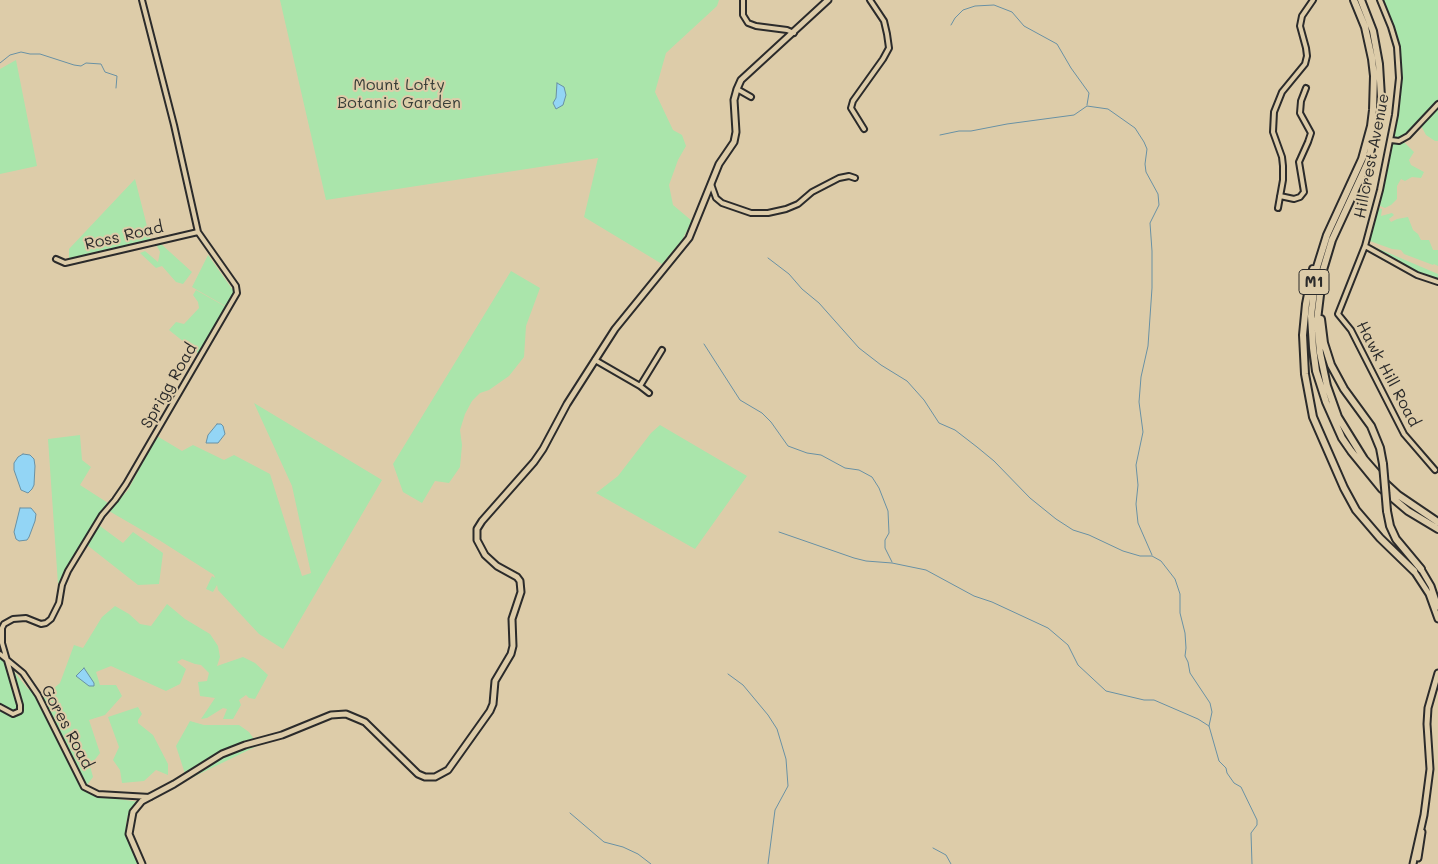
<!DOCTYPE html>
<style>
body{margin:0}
canvas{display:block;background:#ddcca9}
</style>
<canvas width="1438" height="864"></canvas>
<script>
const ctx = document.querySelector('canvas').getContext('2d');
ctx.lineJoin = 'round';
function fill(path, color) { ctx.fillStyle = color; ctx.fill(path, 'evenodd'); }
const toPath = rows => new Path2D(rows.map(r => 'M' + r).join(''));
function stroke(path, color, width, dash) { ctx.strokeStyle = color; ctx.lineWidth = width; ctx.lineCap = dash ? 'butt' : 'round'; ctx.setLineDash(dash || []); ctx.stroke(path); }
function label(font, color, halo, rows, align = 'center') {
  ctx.font = font + ' Mali,sans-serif'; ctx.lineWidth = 4; ctx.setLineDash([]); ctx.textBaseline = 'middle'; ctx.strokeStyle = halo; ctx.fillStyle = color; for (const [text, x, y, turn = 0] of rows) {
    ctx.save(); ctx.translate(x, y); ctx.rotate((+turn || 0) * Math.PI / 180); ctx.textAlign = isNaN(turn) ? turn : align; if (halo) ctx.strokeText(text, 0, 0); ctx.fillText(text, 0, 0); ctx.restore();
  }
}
fill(toPath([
 [280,0,719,0,717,6,666,53,655,92,673,130,682,135,686,146,678,160,669,185,673,205,692,221,682,240,662,264,584,217,598,158,326,200],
 [1380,0,1438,0,1438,141,1435,141,1426,135,1419,122,1402,140,1414,152,1409,160,1411,165,1424,172,1421,178,1412,177,1405,181,1401,179,1397,186,1397,199,1391,205,1385,208,1376,204,1391,140,1399,78,1396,44],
 [16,60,37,166,0,174,0,69],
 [135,179,150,238,150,243,69,262,69,249],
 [1378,208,1382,209,1381,216,1392,213,1394,215,1389,219,1391,222,1397,219,1408,217,1413,230,1418,234,1421,240,1429,240,1433,250,1438,250,1438,266,1434,264,1433,265,1404,254,1401,250,1392,249,1367,240,1373,217,1375,218],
 [160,243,192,272,183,284,176,282,162,266,156,268,140,253,145,251,158,262,160,252,156,244],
 [1370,245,1438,274,1438,282,1417,275,1369,248],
 [208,255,235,293,227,307,192,287],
 [511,271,540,288,526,326,524,357,509,376,489,390,480,393,472,401,465,414,460,430,462,445,460,467,449,483,435,481,422,503,403,492,393,464],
 [196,290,226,307,199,354,169,330,176,322,184,324,199,308,198,302,193,295],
 [254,403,382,480,283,649,259,634,218,590,217,585,213,592,206,589,212,576,215,578,214,575,159,540,109,511,128,490,157,436,182,451,193,445,224,460,234,455,270,474,302,576,311,573,292,486],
 [660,425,747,476,695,549,596,493,618,476,651,433],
 [80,435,82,460,91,467,80,485,108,503,58,584,48,439],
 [100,526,123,543,133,532,163,553,159,584,138,585,87,545],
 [167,604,185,619,210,634,218,646,220,657,217,666,243,657,255,663,268,675,255,699,249,698,246,695,239,700,241,705,233,719,223,719,227,709,223,708,207,718,201,719,215,698,200,696,198,682,207,681,209,673,201,665,195,664,182,659,177,662,186,669,180,684,166,691,111,666,96,672,100,685,116,685,122,696,105,715,89,720,100,753,90,766,93,777,84,789,86,792,96,796,140,802,133,807,128,815,126,824,129,841,140,864,0,864,0,654,28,689,46,695,60,683,74,645,83,648,102,617,115,606,129,614,140,624,151,626],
 [138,707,142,714,138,720,138,723,153,735,168,764,168,775,156,770,144,781,122,783,120,770,113,760,119,747,108,717],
 [190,721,204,725,239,725,249,732,256,742,261,744,187,780,176,746]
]), '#aae5ab');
const water = toPath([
 [557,83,564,87,566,95,563,105,556,109,553,103,556,98,557,83],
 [217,424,221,424,223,426,225,434,218,443,206,443,208,435,217,424],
 [23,454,30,455,34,459,35,466,34,485,32,489,28,493,21,490,14,470,14,463,18,457,23,454],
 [20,508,31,508,36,514,35,521,29,537,27,540,19,541,16,539,14,532,20,508],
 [84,668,94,683,94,686,89,686,76,676,84,668]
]);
fill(water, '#93d5f5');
stroke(water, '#6991a4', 1);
stroke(toPath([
 [951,25,955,18,963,10,975,6,994,5,1012,12,1024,26,1057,44,1071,68,1089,93,1087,105],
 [0,63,10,55,21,52,30,54,40,54,74,65,81,66,86,63,101,64,105,72,117,76,116,88],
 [940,135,959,131,971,131,1007,124,1074,115,1087,106,1108,109,1135,128,1144,142,1147,149,1145,164,1146,172,1158,194,1159,205,1150,223,1152,251,1152,288,1148,346,1141,377,1139,402,1143,432,1136,465,1138,485,1136,504,1138,523,1152,555],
 [768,258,789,274,802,289,819,303,859,348,881,365,907,381,924,400,939,423,955,430,977,447,994,461,1030,498,1056,519,1073,530,1089,535,1123,551,1140,556,1152,556,1161,561,1175,579,1180,594,1180,613,1185,633,1186,648,1185,656,1188,662,1190,673,1210,703,1212,712,1209,726],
 [704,344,740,400,762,413,771,422,788,446,807,453,821,455,845,468,859,470,872,477,879,488,888,511,889,533,885,540,885,548,892,562],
 [779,532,854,558,866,561,892,563,926,570,974,596,992,602,1048,628,1068,645,1078,665,1106,691,1144,700,1154,700,1198,719,1209,726,1219,761,1226,768,1227,773,1234,783,1241,787,1257,820,1257,825,1251,833,1252,864],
 [728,674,743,685,768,715,777,729,786,759,788,786,775,810,768,864],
 [570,813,604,842,623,847,638,854,651,864],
 [933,848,946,855,951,864]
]), '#6991a4', 1);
const street = toPath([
 [743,0,743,15,748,23,756,26,787,30,794,33],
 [1380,0,1391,27,1397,47,1399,78,1395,115,1380,190,1365,246,1338,314,1351,330,1404,434,1435,470],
 [737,89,751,97],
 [864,129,851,108,853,101,883,59,889,48,887,34,884,21,870,0],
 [1391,140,1399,141,1408,136,1438,104],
 [711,184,716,198,722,203,751,213,768,213,786,209,798,204,812,192,839,178,849,176,855,178],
 [1280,196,1294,199,1300,197,1304,192,1299,162,1308,142,1311,133,1300,113,1301,101,1306,88],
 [1278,208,1283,180,1283,166,1282,157,1273,132,1274,112,1282,92,1305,64,1307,56,1306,48,1300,26,1302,16,1313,0],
 [1365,246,1417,275,1438,282],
 [56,259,65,263,198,232],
 [595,360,640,386,649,393],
 [640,386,662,350],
 [0,654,23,673,38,695,84,787,98,794,150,797],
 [0,707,13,714,20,711,20,705,2,643,2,628,4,624,13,619,26,618,41,624,46,623,51,619,59,603,62,585,68,571,102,515,115,500,126,484,237,293,236,286,198,232,174,125,142,0]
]);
const secondary = toPath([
 [1421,569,1431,586,1438,607],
 [1414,571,1429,594,1438,619],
 [1418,858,1422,832],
 [142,864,129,834,133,812,142,801,174,784,222,754,245,745,282,735,331,715,346,714,365,722,418,774,425,777,435,777,448,770,490,711,493,704,495,681,511,654,513,646,512,619,521,592,520,581,517,577,497,566,485,555,477,540,477,529,482,521,534,462,543,449,567,404,615,329,689,238,719,164,734,142,736,132,734,100,737,89,741,80,828,0],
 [1413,864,1424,815,1430,769,1427,724,1428,708,1438,673]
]);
const highway = toPath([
 [1354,0,1365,27,1372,59,1374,76,1373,110,1371,126,1362,159,1327,235,1317,267,1311,316,1313,348,1316,371,1326,402,1342,438,1351,451,1382,489,1408,511,1438,529],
 [1361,0,1373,31,1379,64,1381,97,1379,114,1368,162,1332,240,1323,270,1317,320,1320,353,1327,386,1338,417,1364,459,1385,483,1398,495,1438,522],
 [1313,269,1306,304,1303,335,1305,374,1313,417,1344,488,1356,510,1380,538,1414,571],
 [1321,319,1324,343,1331,365,1344,389,1371,426,1380,448,1383,464],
 [1387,511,1390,526,1396,539,1421,569]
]);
stroke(street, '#2b2b2b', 8);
stroke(secondary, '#2b2b2b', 9);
stroke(highway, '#2b2b2b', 10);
stroke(street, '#ddcca9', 4);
stroke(secondary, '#ddcca9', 5);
stroke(highway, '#ddcca9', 6);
const highwayBridge = toPath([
 [1383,464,1387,511]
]);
stroke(highwayBridge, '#2b2b2b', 10, []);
stroke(highwayBridge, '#ddcca9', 6);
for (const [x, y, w] of [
 [1314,282,30]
]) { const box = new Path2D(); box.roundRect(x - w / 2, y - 12.5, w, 25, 4); ctx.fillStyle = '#ddcca9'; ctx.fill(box); stroke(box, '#2b2b2b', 1); }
label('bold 15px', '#2b2b2b', null, [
 ["M1",1314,282]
]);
label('16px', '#383e38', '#ddcca9', [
 ["Mount Lofty",399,85],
 ["Botanic Garden",399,103]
]);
label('16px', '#2b2b2b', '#ddcca9', [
 ["Hillcrest Avenue",1372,156,-79],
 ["Ross Road",124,236,-13],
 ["Hawk Hill Road",1388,374,62],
 ["Sprigg Road",169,386,-60],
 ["Gores Road",67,727,62]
]);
</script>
